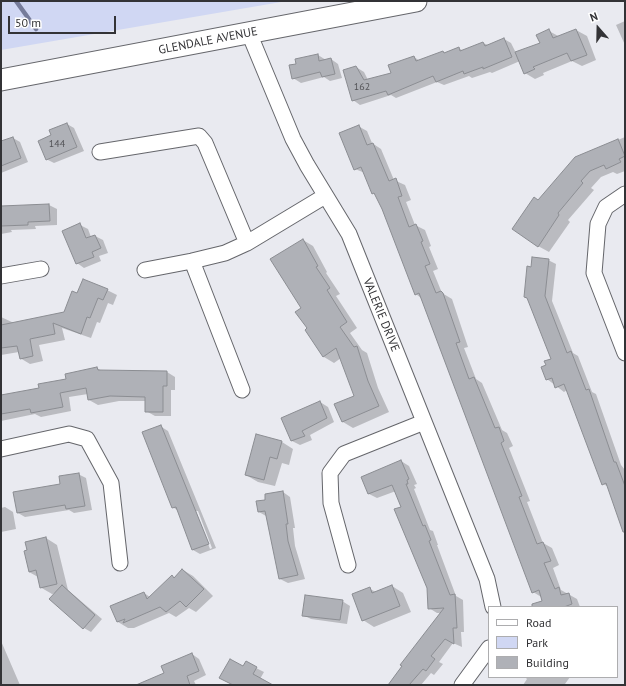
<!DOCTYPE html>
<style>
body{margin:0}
#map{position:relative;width:626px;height:686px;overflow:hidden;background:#e9eaf0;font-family:"PT Sans",sans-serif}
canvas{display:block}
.frame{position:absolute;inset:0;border:2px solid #333336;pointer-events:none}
.legend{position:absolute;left:488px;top:606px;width:130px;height:72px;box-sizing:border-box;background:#fff;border:1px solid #adadaf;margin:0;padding:5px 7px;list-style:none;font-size:12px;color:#333336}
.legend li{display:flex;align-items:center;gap:8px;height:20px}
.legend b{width:20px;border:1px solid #adadaf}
.north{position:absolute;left:578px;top:8px;width:40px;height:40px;-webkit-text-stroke:3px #fff;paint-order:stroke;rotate:340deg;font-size:11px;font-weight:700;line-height:16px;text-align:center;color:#333336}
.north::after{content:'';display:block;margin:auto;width:14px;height:18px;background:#333336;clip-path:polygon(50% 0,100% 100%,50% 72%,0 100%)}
.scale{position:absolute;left:8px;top:16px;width:108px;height:18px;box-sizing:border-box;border:2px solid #333336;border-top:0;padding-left:5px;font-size:12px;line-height:14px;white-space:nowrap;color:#333336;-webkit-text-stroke:3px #fff;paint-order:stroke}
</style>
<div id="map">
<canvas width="626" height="686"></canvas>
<div class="frame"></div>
<ul class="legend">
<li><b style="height:5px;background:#fff"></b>Road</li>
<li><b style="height:11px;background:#d0d7f3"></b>Park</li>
<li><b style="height:11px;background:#afb1b7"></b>Building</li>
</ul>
<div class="north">N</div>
<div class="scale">50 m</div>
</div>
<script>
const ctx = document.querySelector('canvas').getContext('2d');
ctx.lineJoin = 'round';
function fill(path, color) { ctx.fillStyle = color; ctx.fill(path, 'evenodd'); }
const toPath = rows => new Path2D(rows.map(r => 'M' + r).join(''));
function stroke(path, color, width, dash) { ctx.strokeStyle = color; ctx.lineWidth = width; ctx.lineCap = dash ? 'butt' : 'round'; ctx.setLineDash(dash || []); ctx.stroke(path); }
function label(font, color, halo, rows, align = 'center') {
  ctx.font = font + ' "PT Sans",sans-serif'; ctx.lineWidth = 4; ctx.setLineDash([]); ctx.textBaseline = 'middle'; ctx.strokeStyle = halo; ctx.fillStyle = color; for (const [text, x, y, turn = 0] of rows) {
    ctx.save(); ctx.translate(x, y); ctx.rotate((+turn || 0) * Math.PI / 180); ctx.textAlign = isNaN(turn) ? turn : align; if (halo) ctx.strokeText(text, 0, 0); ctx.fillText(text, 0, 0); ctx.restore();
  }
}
fill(toPath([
 [1,1,287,1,1,50]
]), '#d0d7f3');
fill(toPath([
 [625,21,625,45,616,25],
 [576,30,587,36,596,60,582,66,572,61,543,73,544,75,535,79,525,73,520,61,492,73,490,72,472,78,469,76,444,85,437,82,396,98,391,95,360,105,353,100,356,67,364,72,368,80,392,73,414,57,420,61,443,52,445,53,458,48,464,51,483,43,488,45,504,39,511,43,516,53,541,43,549,31,560,37],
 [318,55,326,60,331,59,338,64,342,78,330,81,324,77,301,83,293,78,297,64],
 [67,124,74,128,84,151,54,163,46,159,53,136],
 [358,126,367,131,372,143,381,149,394,180,405,185,411,200,406,202,415,225,425,230,431,246,429,247,438,269,433,271,442,293,452,299,468,347,464,348,476,379,482,383,502,430,507,433,513,446,509,448,530,501,527,502,543,543,552,548,559,565,553,568,561,590,577,599,580,607,545,607,543,598,533,592,421,298,416,294,382,209,376,195,373,193,365,173,355,169],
 [625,137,625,171,617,174,613,172,601,177,591,188,594,190,568,220,570,222,549,252,538,246,539,201,575,158],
 [13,138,20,142,28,162,1,173,1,143],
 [49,205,57,209,57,225,35,226,36,229,11,230,12,232,1,234,1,208],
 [80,225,88,229,91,237,95,236,103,240,108,253,99,256,101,261,84,268,77,263],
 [303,240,313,246,327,272,326,273,340,294,336,296,357,328,350,333,362,350,367,353,378,388,389,412,353,428,343,422,335,405,355,396,341,358,334,363,324,357,306,330,309,328,303,308],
 [548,260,556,264,552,301,573,353,578,356,592,392,596,394,621,465,625,470,625,534,609,487,603,484,567,390,564,392,547,379,547,366,552,359,529,299,525,297,532,268],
 [107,290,117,295,113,305,108,303,100,323,97,322,91,338,62,328,65,340,39,345,43,361,30,364,20,358,19,352,1,355,1,317,14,323,65,312,78,294],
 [97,368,102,371,167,372,175,377,175,390,171,390,171,416,155,416,146,411,146,401,119,401,98,405,89,400,88,394,69,397,71,411,41,417,35,414,1,421,1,396,40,389],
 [320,402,328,407,334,422,310,435,312,440,300,445,292,441],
 [160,426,168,431,216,548,200,554,193,550,178,511,173,507],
 [196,511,198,511,212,548,210,549],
 [282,442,293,449,289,465,282,463,275,486,258,482,246,475],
 [401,461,409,466,417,484,414,485,416,488,414,489,430,530,433,531,438,545,437,545,456,596,463,600,464,632,461,632,462,647,453,643,439,662,443,664,434,675,431,673,421,685,388,685,442,613,437,613,429,608,428,587,396,491,377,498,369,494,362,477],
 [78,474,86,478,92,510,74,513,69,510,25,517,18,513],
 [283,492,290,497,295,528,293,528,295,546,305,579,288,583,280,579,266,516,259,512,266,501],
 [5,507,13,512,16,529,1,532,1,508],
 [46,538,57,545,68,590,102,619,91,632,84,628,57,593,52,594,40,587,38,577,29,572,28,551],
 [183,570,193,576,213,596,196,612,189,608,176,617,169,613,134,628,128,628,118,622,112,607,144,593,150,597,172,577,174,578],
 [392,586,403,593,411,612,374,627,363,620,370,589,376,592],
 [342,601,350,606,347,624,311,619,303,615],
 [1,641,20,685,1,685],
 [192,654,199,659,206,675,194,681,196,685,137,685,165,673],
 [246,663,264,672,260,679,267,685,234,685],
 [525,677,570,677,565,684,566,685,523,685,527,679]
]), '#0003');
stroke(toPath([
 [16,1,36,29]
]), '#767c9a', 4.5);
const building = toPath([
 [549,29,553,38,576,29,587,55,571,61,567,53,533,67,535,69,524,74,515,52,540,43,536,35,549,29],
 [504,38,512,57,483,69,483,67,464,74,463,71,436,82,433,76,388,95,386,91,352,101,343,70,356,66,364,80,391,73,388,65,414,56,416,61,443,51,444,53,459,47,460,51,483,42,485,46,504,38],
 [318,54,319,61,331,58,335,74,322,77,320,72,292,79,289,65,296,64,295,59,318,54],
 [67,123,77,147,46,160,38,141,51,135,49,130,67,123],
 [359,125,367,145,373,143,389,181,396,178,402,196,398,197,409,227,416,224,423,241,421,242,430,264,425,266,436,293,441,291,443,293,460,342,456,343,469,379,474,377,495,428,499,427,504,441,501,443,522,496,519,497,537,544,543,542,551,561,544,563,555,589,559,587,561,595,569,593,572,604,564,607,532,607,532,604,542,601,539,590,532,593,419,293,415,295,382,209,374,193,372,194,361,167,354,170,339,133,359,125],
 [13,137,21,158,1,166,1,141,13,137],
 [618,139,625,156,619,159,621,162,606,169,604,165,590,171,581,181,583,183,558,213,559,215,538,247,512,229,534,197,538,200,575,157,618,139],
 [49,204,50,221,28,222,28,225,1,226,1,206,49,204],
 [80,223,86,238,95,235,101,248,92,252,94,257,76,264,62,231,80,223],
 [303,239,318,266,316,267,330,288,327,290,347,322,340,327,354,347,357,346,368,381,379,406,342,422,334,404,354,396,336,348,323,357,305,330,307,328,295,312,301,308,270,259,303,239],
 [532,257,549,259,545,296,567,353,571,351,586,390,589,389,614,462,616,462,625,486,625,532,623,532,606,483,602,485,564,384,555,388,552,378,546,380,541,367,546,365,544,361,551,359,527,298,524,297,527,266,531,267,532,257],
 [83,279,108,289,103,300,98,298,90,318,87,317,81,334,53,323,55,334,30,339,33,356,20,359,17,346,1,348,1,325,64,312,72,291,77,293,83,279],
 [97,367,98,370,167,371,167,386,163,386,163,412,145,412,145,397,110,396,88,400,86,388,60,393,63,407,31,413,30,409,1,414,1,395,39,388,38,384,66,379,65,374,97,367],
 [320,401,327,418,302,431,305,436,291,441,281,418,320,401],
 [161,425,209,544,192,550,176,507,172,508,142,432,161,425],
 [256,434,282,441,277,459,270,457,264,480,245,475,256,434],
 [401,460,409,479,407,480,408,484,406,484,423,526,425,525,431,540,429,541,450,595,455,594,457,628,453,628,454,644,445,639,431,656,435,659,426,671,423,669,409,685,388,685,402,666,400,665,444,608,428,609,427,588,394,509,401,507,392,485,368,494,361,477,401,460],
 [79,473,85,506,66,509,65,505,17,513,13,492,60,484,59,476,79,473],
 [283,491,288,524,286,524,288,541,298,575,279,579,265,511,258,512,256,501,265,500,265,494,283,491],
 [46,537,57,584,40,588,36,570,29,572,24,551,27,550,25,542,46,537],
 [182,569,204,589,186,607,180,601,166,612,160,607,123,623,125,619,117,622,110,606,144,592,147,599,172,575,174,578,182,569],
 [62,585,95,615,83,629,49,599,62,585],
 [392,585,400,606,362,621,352,594,370,587,372,593,392,585],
 [305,595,343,600,340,620,302,616,305,595],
 [192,653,199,671,187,676,190,685,136,685,164,673,161,666,192,653],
 [230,659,243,666,246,661,257,667,253,674,273,685,233,685,219,678,230,659]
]);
fill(building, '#afb1b7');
stroke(building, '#8b8d92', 1);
const minor = toPath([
 [249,33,293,139,307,165,349,234,487,579,493,607],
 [100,152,199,136,205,143,247,243],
 [625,194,606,207,598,224,594,273,625,353],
 [192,261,242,390],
 [145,270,192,261,225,253,247,243,325,196],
 [1,276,41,269],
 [1,449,69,434,87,439,111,483,120,563],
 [348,565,331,503,330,473,344,454,424,422],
 [462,685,489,648]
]);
const secondary = toPath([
 [1,80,416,1]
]);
stroke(minor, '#65666b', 17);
stroke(secondary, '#65666b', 23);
stroke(minor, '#fff', 15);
stroke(secondary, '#fff', 21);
label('10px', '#525256', null, [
 ["162",362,87],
 ["144",57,144]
]);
label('12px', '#333336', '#fff', [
 ["GLENDALE AVENUE",208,41,-11],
 ["VALERIE DRIVE",381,315,68]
]);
</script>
